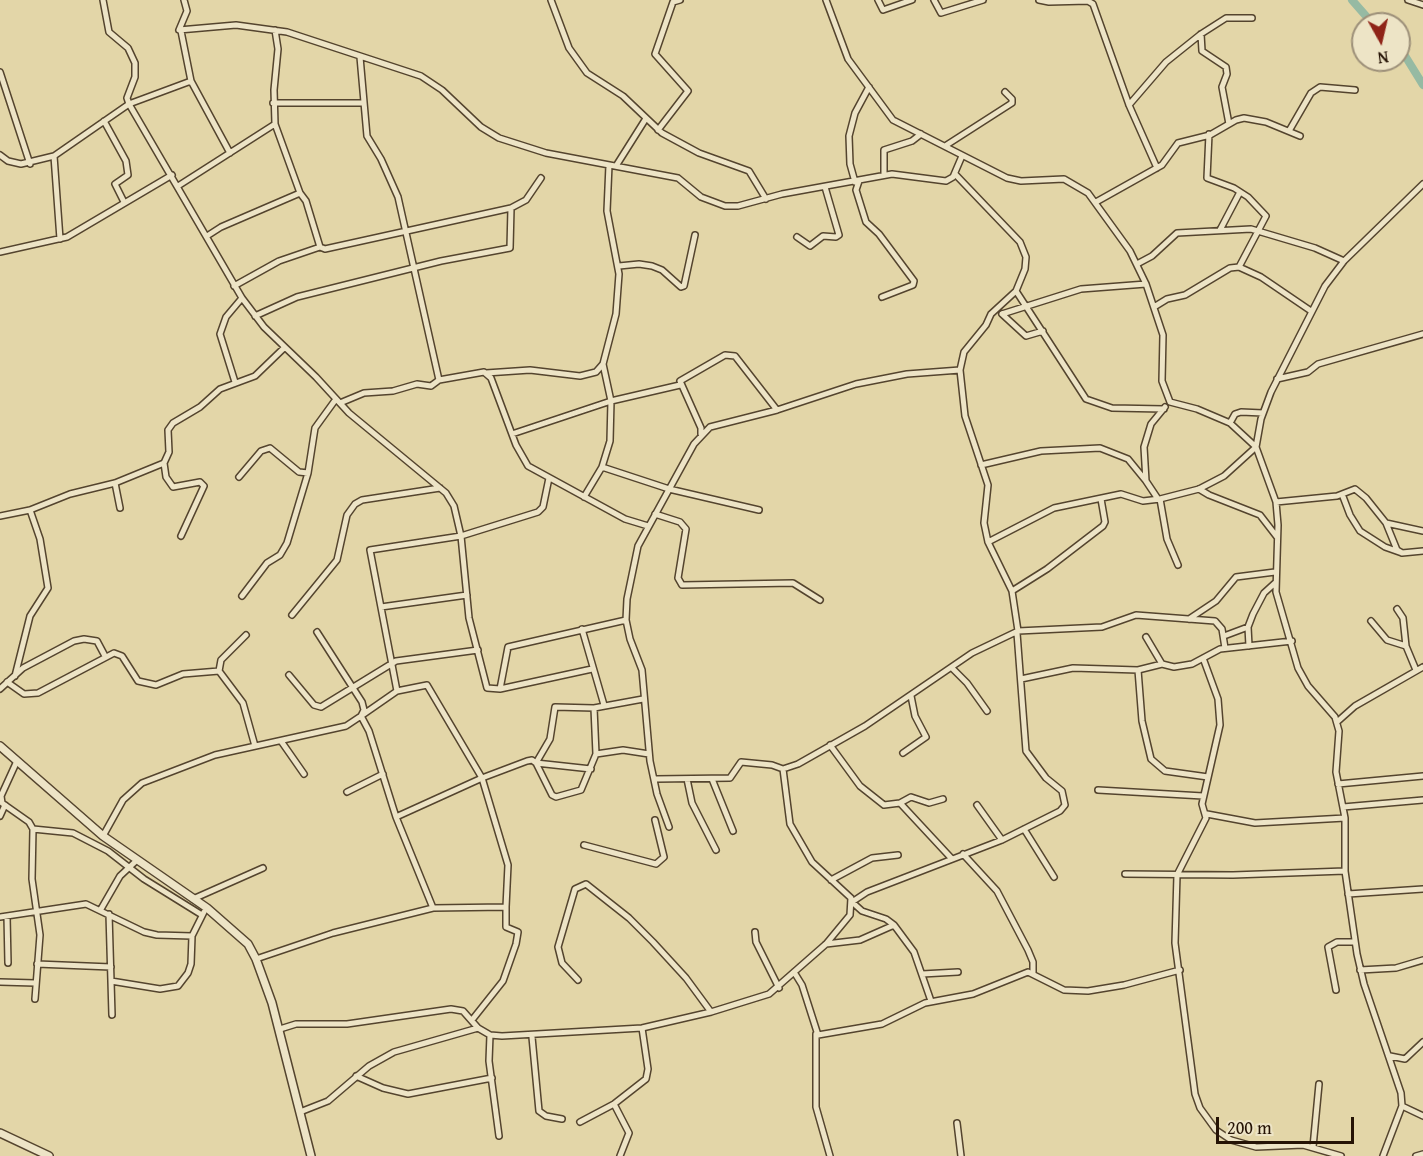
<!DOCTYPE html>
<style>
body{margin:0}
#map{position:relative;width:1423px;height:1156px;overflow:hidden;background:#e3d6a8;font-family:"Gentium Book Plus",serif}
canvas{display:block}
.north{position:absolute;left:1351px;top:12px;width:60px;height:60px;box-sizing:border-box;background:#ede4c6;border:2px solid #9d9079;border-radius:50%;rotate:172deg;font-size:16px;font-weight:700;line-height:24px;text-align:center;color:#251305}
.north::after{content:'';display:block;margin:auto;width:21px;height:27px;background:#8f2418;clip-path:polygon(50% 0,100% 100%,50% 72%,0 100%)}
.scale{position:absolute;left:1216px;top:1117px;width:138px;height:27px;box-sizing:border-box;border:3px solid #251305;border-top:0;padding-left:8px;font-size:18px;line-height:21px;white-space:nowrap;color:#251305;-webkit-text-stroke:4px #ede4c6;paint-order:stroke}
</style>
<div id="map">
<canvas width="1423" height="1156"></canvas>
<div class="north">N</div>
<div class="scale">200 m</div>
</div>
<script>
const ctx = document.querySelector('canvas').getContext('2d');
ctx.lineJoin = 'round';
const toPath = rows => new Path2D(rows.map(r => 'M' + r).join(''));
function stroke(path, color, width, dash) { ctx.strokeStyle = color; ctx.lineWidth = width; ctx.lineCap = dash ? 'butt' : 'round'; ctx.setLineDash(dash || []); ctx.stroke(path); }
stroke(toPath([
 [1352,0,1373,24],
 [1399,46,1423,85]
]), '#96baa3', 8);
const minor = toPath([
 [103,0,109,32,128,48,135,63,135,77,127,98,129,104,242,298,264,327,316,377,349,413,446,493,454,506,461,536,469,618,487,688,500,689,592,669],
 [184,0,187,11,179,30,236,25,287,32,421,76,442,90,481,127,499,138,546,153,678,178,701,197,725,206,738,206,782,194,892,174,946,181,953,177,962,156],
 [551,0,569,48,587,73,623,96,662,133,699,153,749,171,766,199],
 [826,0,848,59,893,120,1007,178,1021,181,1064,179,1088,193,1130,251,1146,284,1163,335,1162,381,1170,402,1197,409,1230,423,1256,447,1224,476,1199,489,1160,499,1143,501,1121,494,1054,508,988,542],
 [878,0,883,10,912,0],
 [934,0,941,13,983,0],
 [1039,0,1049,2,1088,1,1093,4,1129,105,1157,168],
 [1408,0,1423,5],
 [275,30,278,49,274,90,275,124,300,193],
 [181,31,191,81,230,153],
 [1201,34,1202,51,1226,67,1227,74,1222,87,1229,124],
 [360,57,367,136,381,159,398,197,439,380],
 [0,72,30,164],
 [273,103,363,103],
 [1129,105,1166,62,1201,34,1226,18,1252,18],
 [104,121,126,161,128,175,115,184,124,202],
 [658,130,688,91,655,54,673,2,680,0],
 [1289,131,1311,93,1320,87,1355,90],
 [1209,134,1207,178,1234,188,1248,197,1266,216,1239,267],
 [945,146,1012,103,1012,99,1005,92],
 [0,155,8,161,21,164,54,156,129,104,191,81],
 [54,156,60,239],
 [616,166,645,120],
 [884,175,884,150,912,141,921,134],
 [859,181,856,190,866,222,879,234,914,281,913,285,882,297],
 [855,182,850,164,849,136,855,113,869,87],
 [178,186,275,124],
 [1096,202,1162,165,1178,143,1210,135,1236,120,1244,118,1266,122,1300,136],
 [1220,230,1240,192],
 [207,236,221,227,300,193,306,201,320,247,325,249,511,208,526,200,541,178],
 [797,237,810,246,823,236,836,237,839,235,825,187],
 [0,252,67,237,172,175],
 [1137,264,1152,256,1177,233,1251,229,1315,248,1344,261],
 [619,266,639,264,652,266,662,270,681,287,684,286,695,235],
 [234,286,279,261,320,247],
 [1016,291,1086,399,1112,408,1164,409],
 [1154,307,1167,299,1185,295,1230,268,1239,267,1261,277,1311,311],
 [1002,314,1081,289,1146,284],
 [1002,314,1026,336,1043,331],
 [255,316,297,297,441,261,510,248,511,208],
 [486,373,530,370,580,376,596,372,603,364],
 [1277,379,1308,372,1318,364,1423,334],
 [235,382,220,334,226,317,242,298],
 [340,403,364,393,393,391,417,384,431,386,439,380,484,372,491,378,516,445,528,466,625,519,648,526],
 [1230,423,1235,414,1241,412,1263,413],
 [512,434,611,401,680,385],
 [701,434,701,428,680,381,725,355,735,356,777,410],
 [164,463,166,477,173,487,200,482,204,486,181,536],
 [981,465,1041,451,1100,448,1128,459,1146,481],
 [602,467,669,489,759,510],
 [239,477,261,451,270,448,299,472,308,473],
 [115,483,120,508],
 [1199,489,1209,495,1260,515,1277,537],
 [1342,494,1350,515,1360,531,1385,547,1402,553],
 [584,497,602,467,610,441,611,401,603,364,616,314,619,274,607,211,609,165],
 [1158,499,1146,481,1144,447,1151,424,1165,407],
 [1160,499,1167,539,1178,565],
 [1276,502,1337,496,1355,489,1366,498,1386,523,1423,531],
 [655,514,680,522,686,529,678,578,682,585,793,583,820,600],
 [0,516,30,510,70,494,115,483,164,463,169,452,168,430,173,423,200,407,220,389,255,376,284,348],
 [1386,523,1397,550,1402,553,1423,551],
 [1012,591,1047,569,1103,526,1105,522,1101,499],
 [242,596,267,563,280,555,287,543,308,473,315,428,336,399],
 [381,607,467,595],
 [1397,609,1403,618,1406,646],
 [292,615,337,560,347,515,355,504,362,500,440,488],
 [1189,619,1216,601,1236,577,1275,572],
 [1371,621,1387,640,1406,646,1416,670],
 [582,629,604,705],
 [1018,631,1102,627,1136,615,1215,621,1222,629,1225,648],
 [246,635,221,660,219,671,243,703,255,746],
 [1224,636,1248,627],
 [1146,637,1162,664,1174,667,1192,664,1220,649,1292,641],
 [1249,646,1248,627,1253,614,1264,593,1275,583],
 [1203,658,1218,699,1220,725,1202,804,1206,818,1177,875,1175,943,1195,1094,1200,1108,1216,1130,1231,1140,1256,1147,1303,1145,1341,1156],
 [952,668,967,683,987,711],
 [1138,670,1142,721,1151,759,1165,771,1208,777],
 [289,675,314,705,321,707,396,661,478,650],
 [15,676,30,616,48,588,40,539,30,510],
 [1021,679,1073,668,1138,670,1162,664],
 [7,682,24,694,38,693,114,653,122,656,138,681,156,685,183,674,219,671],
 [0,689,23,668,74,641,84,639,97,641,105,656],
 [500,689,508,647,626,620],
 [397,691,370,550,461,536,538,512,543,507,549,478],
 [594,708,596,754],
 [1337,722,1355,706,1423,667],
 [281,741,304,774],
 [830,745,860,786,884,805,900,803,952,859],
 [903,753,926,737,915,716,911,696],
 [17,761,1,796,2,803,29,822,33,829,32,879,40,935,35,999],
 [536,763,550,739,555,707,594,708,643,699],
 [536,763,591,769],
 [656,779,730,778,741,762,772,765,783,769],
 [687,779,692,803,716,850],
 [712,779,733,831],
 [1338,784,1423,776],
 [1098,790,1203,796],
 [347,792,383,774],
 [900,803,911,797,929,803,943,799],
 [977,805,1002,840],
 [1343,807,1423,800],
 [1207,814,1255,823,1345,818],
 [0,816,5,805],
 [396,817,482,778,527,761,532,760,536,763,552,795,556,797,581,790,596,754,623,750,649,754],
 [669,827,657,794,650,761,642,670,630,639,626,620,627,599,638,546,694,444,710,427,777,410,856,384,907,374,960,370],
 [33,829,73,833,108,851,144,879,202,915],
 [1024,829,1054,877],
 [103,836,123,800,142,783,215,755,346,726,361,716,364,710,362,702,317,632],
 [584,845,656,864,664,857,655,820],
 [963,854,997,891,1028,950,1033,962,1033,973],
 [1125,874,1233,875,1345,871],
 [831,880,872,858,898,855],
 [1348,894,1423,889],
 [193,899,263,868],
 [433,908,396,817,369,731,361,716,397,691,427,685,482,778,508,865,506,907],
 [101,909,120,876,136,861],
 [109,914,112,1015],
 [7,916,8,963],
 [0,917,86,904,144,932,157,935,192,936],
 [755,932,756,942,779,988],
 [826,944,860,940,894,925],
 [256,959,333,933,433,908,506,907,506,927,518,932,516,944,503,981,472,1020],
 [37,964,111,967],
 [1360,970,1396,968,1423,960],
 [794,972,802,985,818,1035,882,1024,925,1003,973,994,1028,972,1064,990,1088,991,1124,985,1180,970],
 [922,974,958,972],
 [578,980,562,963,558,947,575,889,586,884,629,918,653,942,686,978,711,1012],
 [111,981,160,989,178,986,188,973,191,964,192,936,204,912],
 [0,982,35,983],
 [1336,990,1328,947,1337,942,1355,942],
 [931,1001,914,952,894,925,886,919,862,911,852,902,867,892,1002,840,1060,811,1065,805,1062,791,1046,778,1026,751,1017,633],
 [280,1029,296,1024,347,1024,451,1009,463,1011,478,1028,490,1035,502,1036,642,1028,711,1012,769,994,826,944,850,915,851,898,812,862,790,824,783,769,798,764,865,726,972,653,1018,631,1012,591,988,542,984,523,988,485,965,416,960,370,964,352,986,325,991,314,1016,291,1025,269,1026,257,1020,242,955,174],
 [816,1034,816,1107,830,1156],
 [490,1035,489,1061,499,1136],
 [532,1037,539,1111,546,1116,562,1119],
 [1390,1056,1405,1059,1423,1042],
 [356,1076,383,1088,408,1094,492,1078],
 [614,1104,629,1133,620,1156],
 [1402,1106,1423,1116],
 [300,1112,328,1101,369,1066,394,1052,478,1028],
 [580,1122,614,1104,646,1079,648,1069,642,1028],
 [957,1123,961,1156],
 [1313,1147,1319,1084],
 [1383,1156,1402,1106,1401,1093,1364,984,1357,954,1345,871,1345,818,1336,772,1339,731,1335,717,1308,686,1298,668,1276,592,1278,525,1276,502,1256,447,1261,419,1271,392,1325,286,1344,261,1423,184],
 [1416,1156,1423,1154]
]);
const tertiary = toPath([
 [0,746,103,836,207,908,248,944,256,959,272,1003,311,1156],
 [0,1133,49,1156]
]);
stroke(minor, '#54442e', 8);
stroke(tertiary, '#54442e', 10);
stroke(minor, '#ede4c6', 5);
stroke(tertiary, '#ede4c6', 7);
</script>
